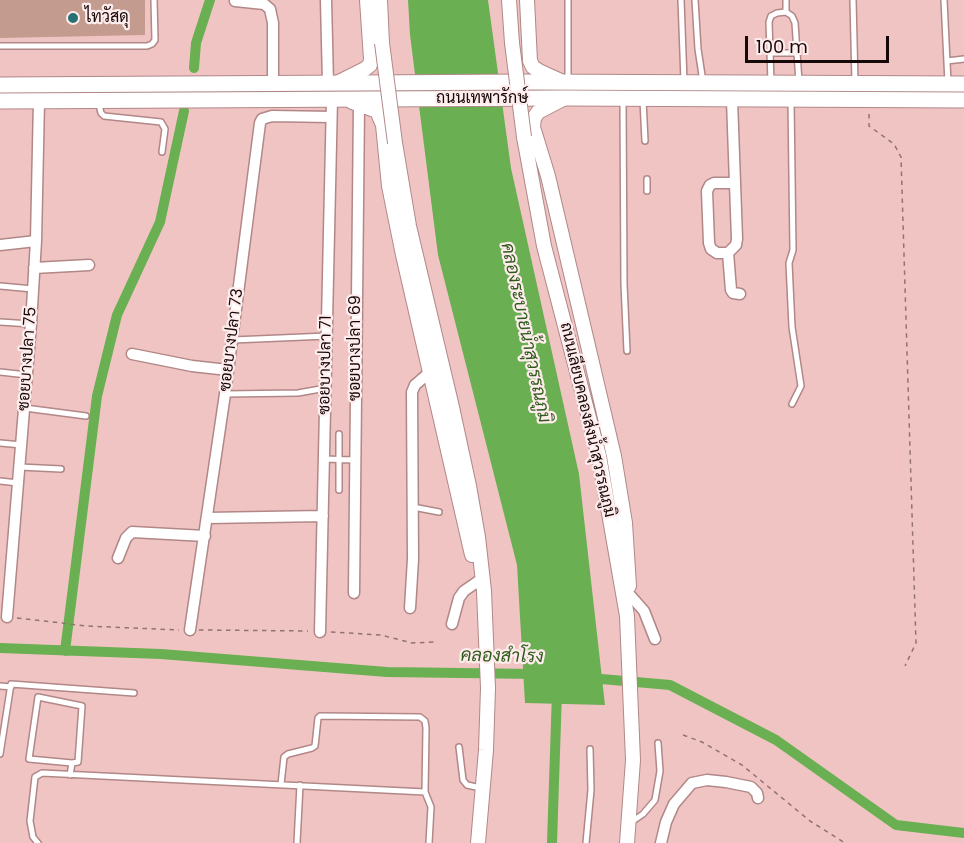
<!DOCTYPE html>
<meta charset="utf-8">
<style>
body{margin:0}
#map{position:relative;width:964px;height:843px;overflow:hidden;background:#f1c4c4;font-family:Poppins,sans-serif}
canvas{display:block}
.scale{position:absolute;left:745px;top:36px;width:144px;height:27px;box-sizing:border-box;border:3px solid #160808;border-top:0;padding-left:8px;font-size:18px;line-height:21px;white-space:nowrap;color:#160808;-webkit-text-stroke:4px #ffecec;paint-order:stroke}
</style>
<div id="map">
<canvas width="964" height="843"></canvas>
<div class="scale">100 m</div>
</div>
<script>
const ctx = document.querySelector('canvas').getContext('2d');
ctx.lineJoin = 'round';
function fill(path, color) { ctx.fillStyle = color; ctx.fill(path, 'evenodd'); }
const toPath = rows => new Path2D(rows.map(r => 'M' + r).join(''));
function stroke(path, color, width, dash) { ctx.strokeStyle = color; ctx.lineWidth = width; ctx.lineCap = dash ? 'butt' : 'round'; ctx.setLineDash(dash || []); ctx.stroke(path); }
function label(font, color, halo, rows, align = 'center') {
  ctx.font = font + ' Poppins,Sarabun,sans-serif'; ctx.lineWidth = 4.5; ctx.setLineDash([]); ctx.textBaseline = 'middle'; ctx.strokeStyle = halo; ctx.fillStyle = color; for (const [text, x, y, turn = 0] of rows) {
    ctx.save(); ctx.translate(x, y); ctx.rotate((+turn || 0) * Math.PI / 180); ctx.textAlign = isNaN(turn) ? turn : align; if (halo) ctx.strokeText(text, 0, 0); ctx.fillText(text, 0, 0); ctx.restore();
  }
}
fill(toPath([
 [408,0,488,0,511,168,579,474,605,705,525,703,517,565,438,255,410,35]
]), '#6aaf51');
stroke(toPath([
 [194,68,196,43,210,0],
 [0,648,161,654,387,672,536,674],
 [65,651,97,396,117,315,160,222,184,111],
 [590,678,670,685,776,740,896,825,964,833],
 [552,843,557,692]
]), '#6aaf51', 10);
fill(toPath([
 [0,0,145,0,145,35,0,38]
]), '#c49c8f');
const service = toPath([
 [568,0,568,81],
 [681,0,684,81],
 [695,0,698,49,703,82],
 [786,0,786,12,792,16,795,23,799,82],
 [853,0,855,82],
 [944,0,948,83],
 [0,46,147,46,152,44,155,40,154,0],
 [770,53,797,53],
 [947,61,964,59],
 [771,82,769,22,771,16,777,13,786,12],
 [623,100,624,284,627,351],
 [643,100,645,141],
 [98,101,101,113,104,116,161,122,165,129,162,152],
 [791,102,793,250,789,263,792,327,801,386,792,404],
 [647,179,647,191],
 [0,286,33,289],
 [0,322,31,324],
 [233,340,327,336],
 [0,372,27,375],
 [225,394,298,393,326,388],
 [25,408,86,416],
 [0,443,22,445],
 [324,459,355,460],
 [20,467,61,469],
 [0,481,18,483],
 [339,490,339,434],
 [413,507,439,512],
 [0,686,11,687],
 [459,747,463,780,467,785,481,788],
 [0,754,11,684,134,693],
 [70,775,72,763,78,762,82,706,38,697,29,759,72,763],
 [281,784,284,757,288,754,312,748,315,746,318,718,320,716,420,717,425,721,426,728,425,792,431,807,429,843],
 [630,823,643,814,655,800,660,771,658,743],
 [38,843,33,837,30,821,35,777,42,773,425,792],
 [297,843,300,785],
 [586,843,591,790,590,749]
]);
const minor = toPath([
 [326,0,328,83],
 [235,1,264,4,270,9,273,23,273,84],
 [732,100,737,239,736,245,728,253,717,253,711,249,709,243,707,191,710,185,714,183,734,183],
 [0,245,36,241],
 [728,253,731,290,733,293,740,294],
 [34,268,89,265],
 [132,354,192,366,228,370],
 [207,518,323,516],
 [118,558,126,538,132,532,205,536],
 [354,593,359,104],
 [629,594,644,611,655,639],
 [410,608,413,559,412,392,415,385,430,372],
 [7,617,31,324,36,241,39,100],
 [452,624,459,598,464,591,480,580],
 [190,630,225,394,260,123,262,119,272,116,331,117],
 [320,632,332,99],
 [661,843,666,822,674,804,692,783,707,780,726,782,751,787,757,793,758,798]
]);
const secondary = toPath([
 [380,0,382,43],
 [509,0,512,43],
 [527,0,530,61,533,67,539,71,561,81],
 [337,83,365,69,370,65,371,59,367,0],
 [563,99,538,112,534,118,533,127,548,176,614,456,625,523,629,586],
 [352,102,377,111,383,125,389,186,403,255,472,555],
 [524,137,544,246,599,456,627,616,633,760,627,843],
 [395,143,409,226,452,407,469,486,478,537,484,591,488,688,486,750,478,843]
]);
const primary = toPath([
 [0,85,533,82,964,84],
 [0,101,564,98,964,100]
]);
stroke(service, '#b18787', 8);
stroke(minor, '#b18787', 13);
stroke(secondary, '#b18787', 16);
stroke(primary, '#b18787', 17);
stroke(toPath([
 [869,114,869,126,894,144,901,157,916,643,905,666],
 [17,618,87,626,179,630],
 [199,630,308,631],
 [331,632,381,635,412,643,434,642],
 [683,735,702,742,742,765,810,821,845,843]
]), '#927373', 1.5, [4.5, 4.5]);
stroke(service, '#fff', 5);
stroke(minor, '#fff', 10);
stroke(secondary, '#fff', 14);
stroke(primary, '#fff', 15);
const secondaryBridge = toPath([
 [382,43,395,143],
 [512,43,524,137]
]);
stroke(secondaryBridge, '#b18787', 16, []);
stroke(secondaryBridge, '#fff', 14);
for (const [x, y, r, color] of [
 [73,18,6,"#277174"]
]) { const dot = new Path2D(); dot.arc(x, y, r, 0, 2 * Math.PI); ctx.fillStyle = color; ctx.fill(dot); stroke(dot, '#ffecec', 2); }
label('16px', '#160808', '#ffecec', [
 ["ไทวัสดุ",85,18]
], 'left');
label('16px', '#160808', '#ffecec', [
 ["ถนนเทพารักษ์",482,99],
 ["ซอยบางปลา 73",232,340,-83],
 ["ซอยบางปลา 69",356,348,-90],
 ["ซอยบางปลา 75",28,359,-86],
 ["ซอยบางปลา 71",326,365,-89],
 ["ถนนเลียบคลองส่งน้ำสุวรรณภูมิ",587,420,77]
]);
label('italic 18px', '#2e5b1c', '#ffecec', [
 ["คลองระบายน้ำสุวรรณภูมิ",525,333,78],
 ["คลองสำโรง",502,657,1]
]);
</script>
